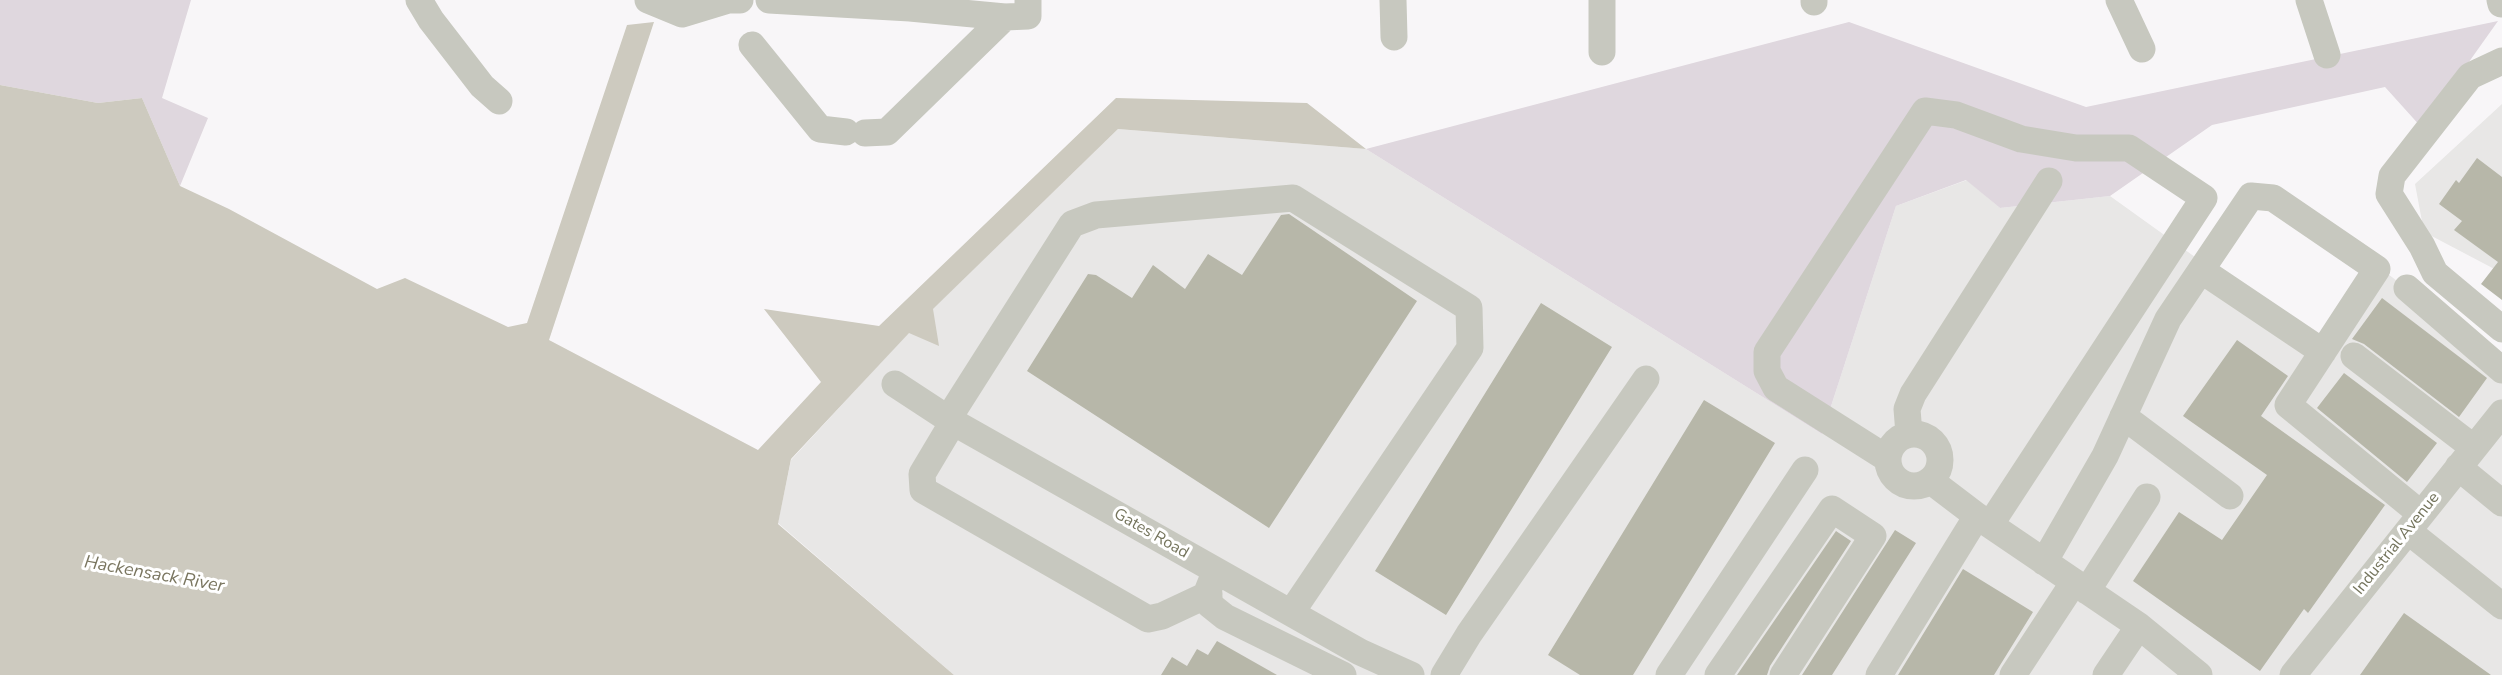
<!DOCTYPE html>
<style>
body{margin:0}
canvas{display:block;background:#f8f6f8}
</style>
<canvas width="2502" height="675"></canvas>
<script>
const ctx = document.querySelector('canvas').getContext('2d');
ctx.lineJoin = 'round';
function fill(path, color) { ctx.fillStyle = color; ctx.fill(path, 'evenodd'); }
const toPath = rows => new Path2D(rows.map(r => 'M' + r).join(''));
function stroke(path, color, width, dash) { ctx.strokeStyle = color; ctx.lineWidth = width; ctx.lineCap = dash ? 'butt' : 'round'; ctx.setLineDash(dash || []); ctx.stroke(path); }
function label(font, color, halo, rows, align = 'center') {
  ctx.font = font + ' "Nunito Sans",sans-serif'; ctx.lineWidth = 6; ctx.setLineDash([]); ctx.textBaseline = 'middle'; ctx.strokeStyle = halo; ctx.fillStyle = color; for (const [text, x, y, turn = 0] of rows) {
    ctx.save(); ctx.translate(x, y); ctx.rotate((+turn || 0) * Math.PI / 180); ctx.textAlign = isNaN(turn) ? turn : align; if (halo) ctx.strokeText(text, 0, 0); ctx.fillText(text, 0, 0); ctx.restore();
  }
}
fill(toPath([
 [2502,104,2502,273,2424,232,2415,184],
 [1118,129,1366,149,1822,434,1896,206,1967,180,2000,208,2110,196,2333,356,2388,274,2502,363,2502,675,954,675,778,523,791,460,909,332]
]), '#e8e7e6');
fill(toPath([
 [0,0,191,0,162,98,208,118,180,186,142,98,98,103,0,85],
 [2498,21,2422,128,2385,87,2212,125,2110,196,2000,208,1966,180,1896,206,1822,434,1366,149,1849,22,2086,107]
]), '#dfd7de');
fill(toPath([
 [654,22,549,340,758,450,821,382,764,309,879,326,1116,98,1307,103,1366,149,1118,129,933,309,939,346,909,333,791,459,778,524,954,675,0,675,0,85,98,103,142,98,180,186,229,209,377,289,405,278,508,327,527,323,627,25]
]), '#cdcabf');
fill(toPath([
 [2477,158,2502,177,2502,300,2481,284,2498,262,2454,230,2462,221,2439,204,2456,180,2459,183],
 [1289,214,1417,301,1269,528,1027,371,1088,274,1096,275,1132,298,1153,265,1185,289,1208,254,1242,275,1281,215],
 [2382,298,2487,378,2459,417,2364,344,2352,339],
 [1541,303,1612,347,1446,615,1375,571],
 [2237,340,2288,376,2261,416,2385,505,2308,613,2304,609,2260,671,2133,581,2179,512,2222,540,2267,475,2183,416],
 [2344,373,2437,443,2407,482,2317,408],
 [1704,400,1775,443,1633,675,1580,675,1548,655],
 [1895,530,1916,543,1832,675,1802,675],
 [1836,531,1851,541,1770,666,1767,675,1737,675],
 [1963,569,2033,612,1994,675,1898,675],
 [2404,613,2491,675,2360,675],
 [1217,641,1277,675,1161,675,1172,657,1187,666,1197,649,1208,655]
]), '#b7b7a9');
stroke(toPath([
 [419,0,431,20,482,86,499,101],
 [648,0,682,14,728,0,740,0],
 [769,0,910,8,1005,17,1028,16,1028,0],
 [1393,0,1394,37],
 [1602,0,1602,52],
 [1814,0,1814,2],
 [2119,0,2142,49],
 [2309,0,2327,55],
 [2500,0,2501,4],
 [752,45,820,129,846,132],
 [2502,61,2470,76,2392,176,2389,194,2422,246,2435,273,2502,329],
 [865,133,887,132,1005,17],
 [2201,270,2323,352],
 [2407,288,2502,370],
 [2354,356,2474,448],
 [895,384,953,422,1360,652,1411,675],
 [2123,416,2230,496],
 [948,419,1072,224,1096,215,1293,198,1469,308,1470,348,1291,613],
 [953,422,922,474,923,490,1148,619,1162,616,1209,594],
 '1888 460a26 26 0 1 1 52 0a26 26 0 1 1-52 0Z',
 [1909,434,1907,409,1913,394,2049,181],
 [1888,459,1776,388,1767,371,1767,352,1925,111,1956,115,2021,139,2076,148,2129,148,2204,198,1990,525],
 [2458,467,2502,503],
 [1931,481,1977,516,2139,626,2199,675],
 [2408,531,2502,606],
 [2044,562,2105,456,2168,319,2251,196,2273,198,2377,269,2288,405,2421,514],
 [1212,580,1208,590,1210,605,1225,617,1343,675],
 [2087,591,2147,497],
 [1444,675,1469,634,1646,379],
 [1669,675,1805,470],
 [1718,675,1832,509,1873,536,1783,675],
 [1879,675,1977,516],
 [2013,675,2074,582],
 [2106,675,2139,626],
 [2293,675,2502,413]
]), '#c7c8bf', 27);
label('16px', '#74745c', '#fff', [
 ["Gates Road",1151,534,30],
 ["Industrial Avenue",2397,544,-51]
]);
label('italic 18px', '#7a7660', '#fff', [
 ["Hackensack River",154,575,10]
]);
</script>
